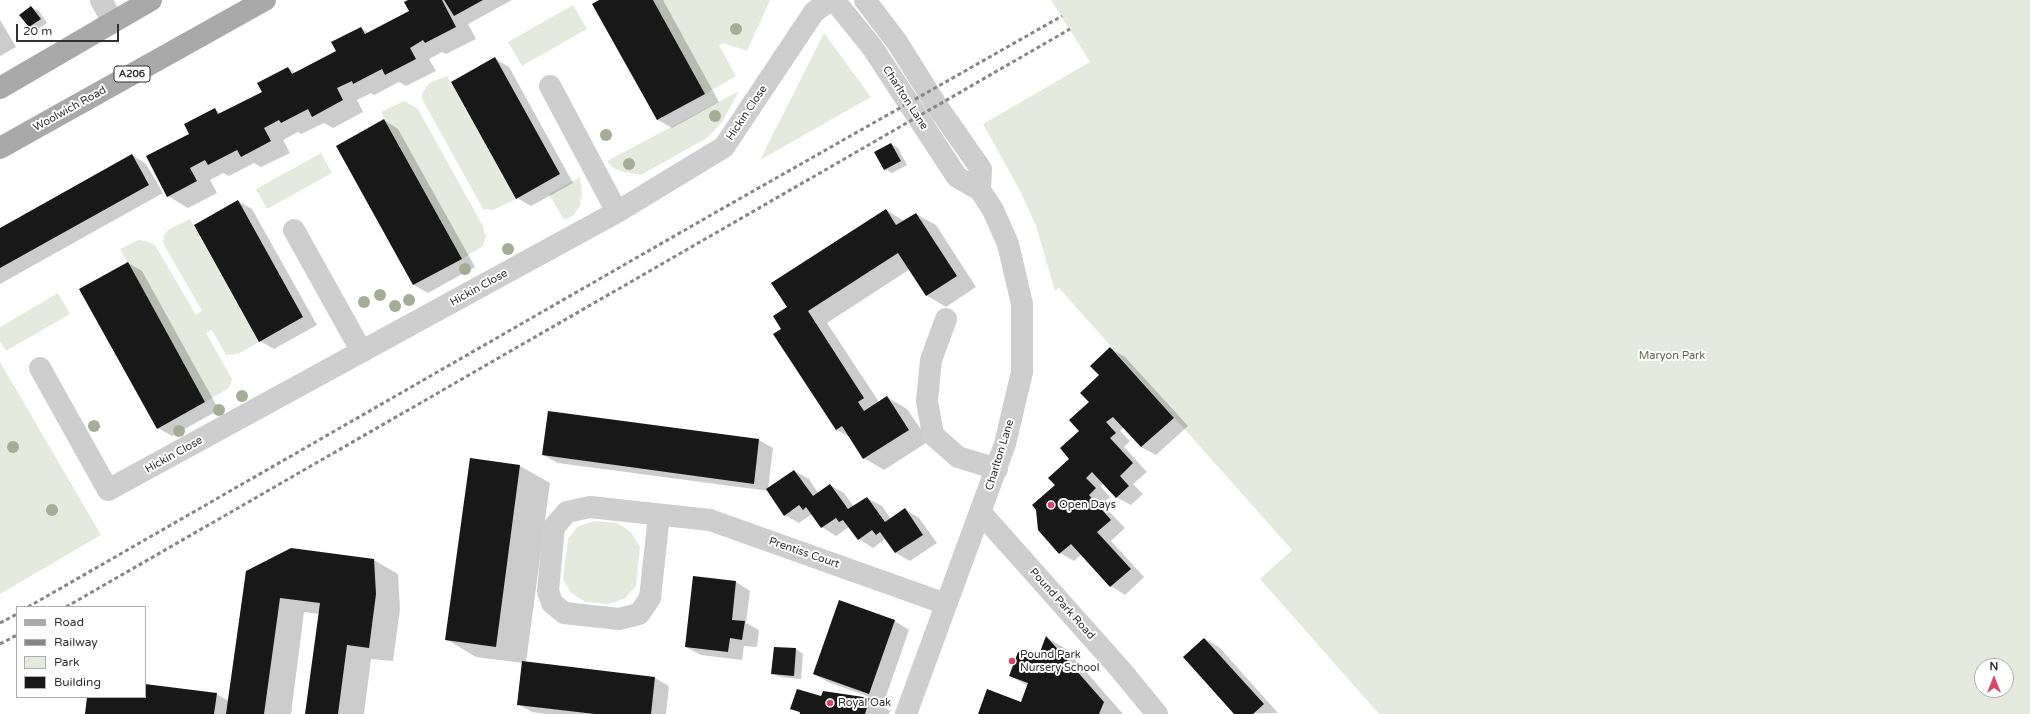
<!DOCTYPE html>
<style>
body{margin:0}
#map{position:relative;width:2030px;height:714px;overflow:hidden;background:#fff;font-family:"Varela Round",sans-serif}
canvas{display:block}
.legend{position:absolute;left:16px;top:606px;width:130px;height:92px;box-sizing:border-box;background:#fff;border:1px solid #adadad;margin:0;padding:5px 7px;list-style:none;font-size:12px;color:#313131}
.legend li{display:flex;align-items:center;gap:8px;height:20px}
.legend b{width:20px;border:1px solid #adadad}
.north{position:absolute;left:1974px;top:658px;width:40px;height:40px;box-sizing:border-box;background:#fff;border:1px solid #adadad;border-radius:50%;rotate:0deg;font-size:11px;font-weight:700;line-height:16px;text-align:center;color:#313131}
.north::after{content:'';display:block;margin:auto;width:14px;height:18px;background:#d64666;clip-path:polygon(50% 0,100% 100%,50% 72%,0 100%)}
.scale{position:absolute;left:16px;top:24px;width:103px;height:18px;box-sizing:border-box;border:2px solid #313131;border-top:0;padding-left:5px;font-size:12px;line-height:14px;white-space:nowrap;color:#313131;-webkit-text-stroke:3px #fff;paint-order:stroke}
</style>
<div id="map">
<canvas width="2030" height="714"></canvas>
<ul class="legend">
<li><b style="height:5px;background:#a9a9a9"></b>Road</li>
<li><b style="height:5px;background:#868686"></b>Railway</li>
<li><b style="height:11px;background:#e6eade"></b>Park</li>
<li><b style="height:11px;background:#181818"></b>Building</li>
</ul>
<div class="north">N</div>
<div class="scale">20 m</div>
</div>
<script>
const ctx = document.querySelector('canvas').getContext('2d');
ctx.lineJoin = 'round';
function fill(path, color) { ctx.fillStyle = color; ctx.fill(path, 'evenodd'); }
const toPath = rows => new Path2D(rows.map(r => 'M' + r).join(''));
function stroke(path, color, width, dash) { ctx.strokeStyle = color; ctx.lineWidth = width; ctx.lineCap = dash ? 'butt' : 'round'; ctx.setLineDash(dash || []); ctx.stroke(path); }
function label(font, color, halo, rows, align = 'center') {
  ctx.font = font + ' "Varela Round",sans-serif'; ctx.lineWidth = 4; ctx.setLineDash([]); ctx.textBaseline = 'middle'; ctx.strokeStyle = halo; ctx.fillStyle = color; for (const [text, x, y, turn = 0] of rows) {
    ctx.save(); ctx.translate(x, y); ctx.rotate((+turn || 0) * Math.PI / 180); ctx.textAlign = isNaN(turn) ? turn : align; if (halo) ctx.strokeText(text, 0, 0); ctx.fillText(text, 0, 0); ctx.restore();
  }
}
fill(toPath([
 [653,0,770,0,747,51,723,43,719,45,736,76,705,94],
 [1051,0,2030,0,2030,714,1379,714,1260,579,1292,550,1059,288,1055,291,1036,226,1019,189,983,124,1090,62],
 [1982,666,2006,666,2006,690,1982,690],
 [573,5,587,29,522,66,508,42],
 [824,33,871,97,760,160],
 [447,76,516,199,493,210,483,209,422,99,422,94,429,83],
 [739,91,722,122,707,138,641,175,620,171,612,167,607,161],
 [404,101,418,109,483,226,486,237,483,246,462,259,381,112],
 [321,153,332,173,267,209,256,189],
 [580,177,582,193,580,205,574,215,564,220,549,194],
 [190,219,259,342,238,354,226,355,212,330,206,333,232,379,229,388,205,402,120,249,138,240,146,241,155,245,196,315,202,311,163,243,164,235,168,230],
 [58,293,70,314,6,351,0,341,0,327],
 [0,362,101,535,0,594],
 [595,521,617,523,631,532,640,547,636,586,624,599,608,604,586,602,571,593,563,579,568,539,578,526]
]), '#e6eade');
fill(toPath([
 [410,0,512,0,468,24,476,39,446,54,442,52,429,59,436,71,406,86,399,82,374,95,371,93,357,100,363,112,333,128,324,123,301,134,298,132,283,140,290,153,261,167,254,163,229,176,223,173,210,180,217,193,188,208,168,196,191,134,215,110,222,114,263,93,288,68,296,73,337,51,361,28,369,33,410,12],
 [601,0,663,0,719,102,672,128,658,120,593,4],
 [31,7,39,11,47,23,36,30,29,26],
 [0,20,16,47,0,56],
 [495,59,509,67,573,183,531,206,517,198],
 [384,120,398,129,475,267,428,293,414,285,337,147],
 [891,144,898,148,907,165,892,173,885,169],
 [132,155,146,164,163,193,0,284,0,229],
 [238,201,252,209,317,325,274,349,260,341],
 [886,210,904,221,916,214,936,225,976,287,946,307,926,295,910,269,827,323,879,402,887,397,907,409,929,441,884,470,864,458,851,438,837,430,775,334,782,329,789,307],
 [128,263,142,271,219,410,172,436,158,428],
 [1110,348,1125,357,1188,426,1156,455,1141,447,1124,427,1120,431,1130,441,1124,447,1147,472,1133,484,1143,494,1131,505,1116,497,1104,483,1100,486,1110,497,1102,504,1125,528,1111,541,1144,577,1125,595,1111,586,1082,554,1074,561,1060,553,1056,485,1071,459],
 [549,412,759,440,773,448,768,489,794,471,809,479,818,493,830,485,844,493,854,507,867,498,882,506,891,519,905,509,919,518,937,543,910,561,896,553,885,539,873,548,859,539,849,527,836,536,822,527,812,514,799,523,785,515,769,491,558,463,543,455],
 [471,459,520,466,550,483,526,663,655,678,669,686,666,714,546,714,532,712,518,704,523,663,476,657,446,639],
 [374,560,398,574,400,609,393,661,371,659,364,714,306,714,320,614,304,612,291,714,86,714,88,697,145,697,145,685,216,694,229,701,246,571],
 [736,582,750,591,746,623,759,630,757,647,744,646,742,660,701,655,686,647],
 [839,602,895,621,909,630,884,702,828,682,814,674],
 [1046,637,1066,649,1123,714,979,714,1021,703,1028,686,1010,676,1037,661],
 [1205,639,1219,647,1278,713,1235,714],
 [796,649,803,654,801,679,780,677,772,673],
 [824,693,870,699,890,711,889,714,801,714,791,708,822,697]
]), '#0003');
fill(toPath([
 [408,0,442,0,456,27,425,43,423,40,410,48,416,59,385,75,382,69,353,84,352,81,337,88,343,100,312,117,308,109,281,123,279,120,264,128,271,141,241,157,237,150,208,165,205,160,190,168,197,181,167,197,146,156,189,134,184,124,215,108,218,114,262,92,257,83,288,67,292,74,336,51,331,42,361,27,365,34,409,11,404,2],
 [444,0,483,0,454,16],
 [599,0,653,0,705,94,657,120,592,4],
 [31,6,41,19,29,27,19,15],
 [495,57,560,174,516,199,451,82],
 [384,119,462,259,413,285,336,146],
 [891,143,901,161,884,170,874,152],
 [132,154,149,185,0,268,0,228],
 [238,200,303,317,259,342,194,225],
 [886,209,896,225,916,213,957,276,926,296,898,253,808,311,864,398,858,402,864,411,887,396,909,430,863,459,842,426,836,430,773,334,781,329,773,316,787,307,771,283],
 [128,262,205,402,157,429,79,289],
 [1110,347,1174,418,1141,447,1113,417,1106,422,1116,433,1110,438,1133,463,1120,476,1129,486,1116,498,1092,472,1086,478,1096,488,1089,495,1111,520,1097,532,1131,569,1110,587,1071,544,1059,554,1038,530,1036,510,1032,505,1055,485,1048,478,1069,459,1060,448,1079,431,1069,420,1089,402,1080,393,1099,375,1090,366],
 [548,411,759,439,754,484,542,455],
 [470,458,520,465,496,647,445,640],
 [794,470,813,496,830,484,848,509,867,497,885,522,905,508,923,535,895,553,880,532,876,535,872,530,858,540,843,520,839,522,836,518,821,528,806,507,803,510,799,505,784,516,766,489],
 [291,548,374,559,376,594,369,648,347,645,338,714,305,714,320,603,280,598,264,714,226,714,246,571],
 [693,576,736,581,732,620,745,621,742,640,730,638,728,652,685,647],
 [839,600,895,620,869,694,813,674],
 [1046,636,1104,702,1099,714,978,714,987,689,1021,702,1028,683,1009,676,1018,652,1037,660],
 [1204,638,1264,704,1253,714,1234,714,1183,657],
 [774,647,796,648,794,676,771,674],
 [522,661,655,677,651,714,595,714,517,705],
 [145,684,217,693,214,714,85,714,87,697,145,697],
 [797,689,821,696,823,691,870,698,865,714,800,714,800,712,790,709]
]), '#181818');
stroke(toPath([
 [101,0,113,22],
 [834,0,872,47,957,177,980,190,993,210,1008,244,1022,304,1022,372,1005,444,906,714],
 [865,0,897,42,937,106,981,169,980,190],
 [550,86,617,212],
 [294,230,362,352],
 [946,319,931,360,927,401,933,435,958,457,997,469],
 [40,368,108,490,617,212,724,147,814,12,831,0],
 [981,513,1120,669,1157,714],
 [659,515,650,598,639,614,619,619,564,613,552,603,548,591,554,527,567,512,590,507,710,520,946,604]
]), '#cecece', 22);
stroke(toPath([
 [0,88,151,0],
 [0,148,265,0]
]), '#a9a9a9', 22);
stroke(toPath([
 [28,607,711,215,1062,16],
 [66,607,1070,29],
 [0,623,17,614],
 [0,644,17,635]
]), '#868686', 3, [4, 3]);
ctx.fillStyle = '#a5ad97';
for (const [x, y] of [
 [736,29],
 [715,116],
 [606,135],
 [629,164],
 [508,249],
 [465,269],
 [380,295],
 [409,300],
 [364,302],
 [395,306],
 [242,396],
 [219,410],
 [94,426],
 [179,431],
 [13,447],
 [52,510]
]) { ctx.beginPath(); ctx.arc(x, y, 6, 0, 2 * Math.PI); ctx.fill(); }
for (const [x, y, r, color] of [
 [1051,505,4,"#d64666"],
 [1012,661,4,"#d64666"],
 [830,703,4,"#d64666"]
]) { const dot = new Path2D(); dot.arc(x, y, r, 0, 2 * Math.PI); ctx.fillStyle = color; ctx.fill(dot); stroke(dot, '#fff', 1.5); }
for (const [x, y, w] of [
 [132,74,36]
]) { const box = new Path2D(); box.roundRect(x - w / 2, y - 8, w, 16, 3); ctx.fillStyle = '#fff'; ctx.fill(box); stroke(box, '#313131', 1); }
label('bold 10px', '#313131', null, [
 ["A206",132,74]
]);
label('11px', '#313131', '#fff', [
 ["Charlton Lane",905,98,57],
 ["Woolwich Road",70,109,-29],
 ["Hickin Close",747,113,-56],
 ["Hickin Close",479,288,-29],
 ["Hickin Close",174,455,-29],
 ["Charlton Lane",1000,455,-73],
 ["Prentiss Court",804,553,19],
 ["Pound Park Road",1062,604,48]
]);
label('11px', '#5b6a42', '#fff', [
 ["Maryon Park",1672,356]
]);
label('11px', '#313131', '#fff', [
 ["Open Days",1059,505],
 ["Pound Park",1020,655],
 ["Nursery School",1020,668],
 ["Royal Oak",838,703]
], 'left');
</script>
